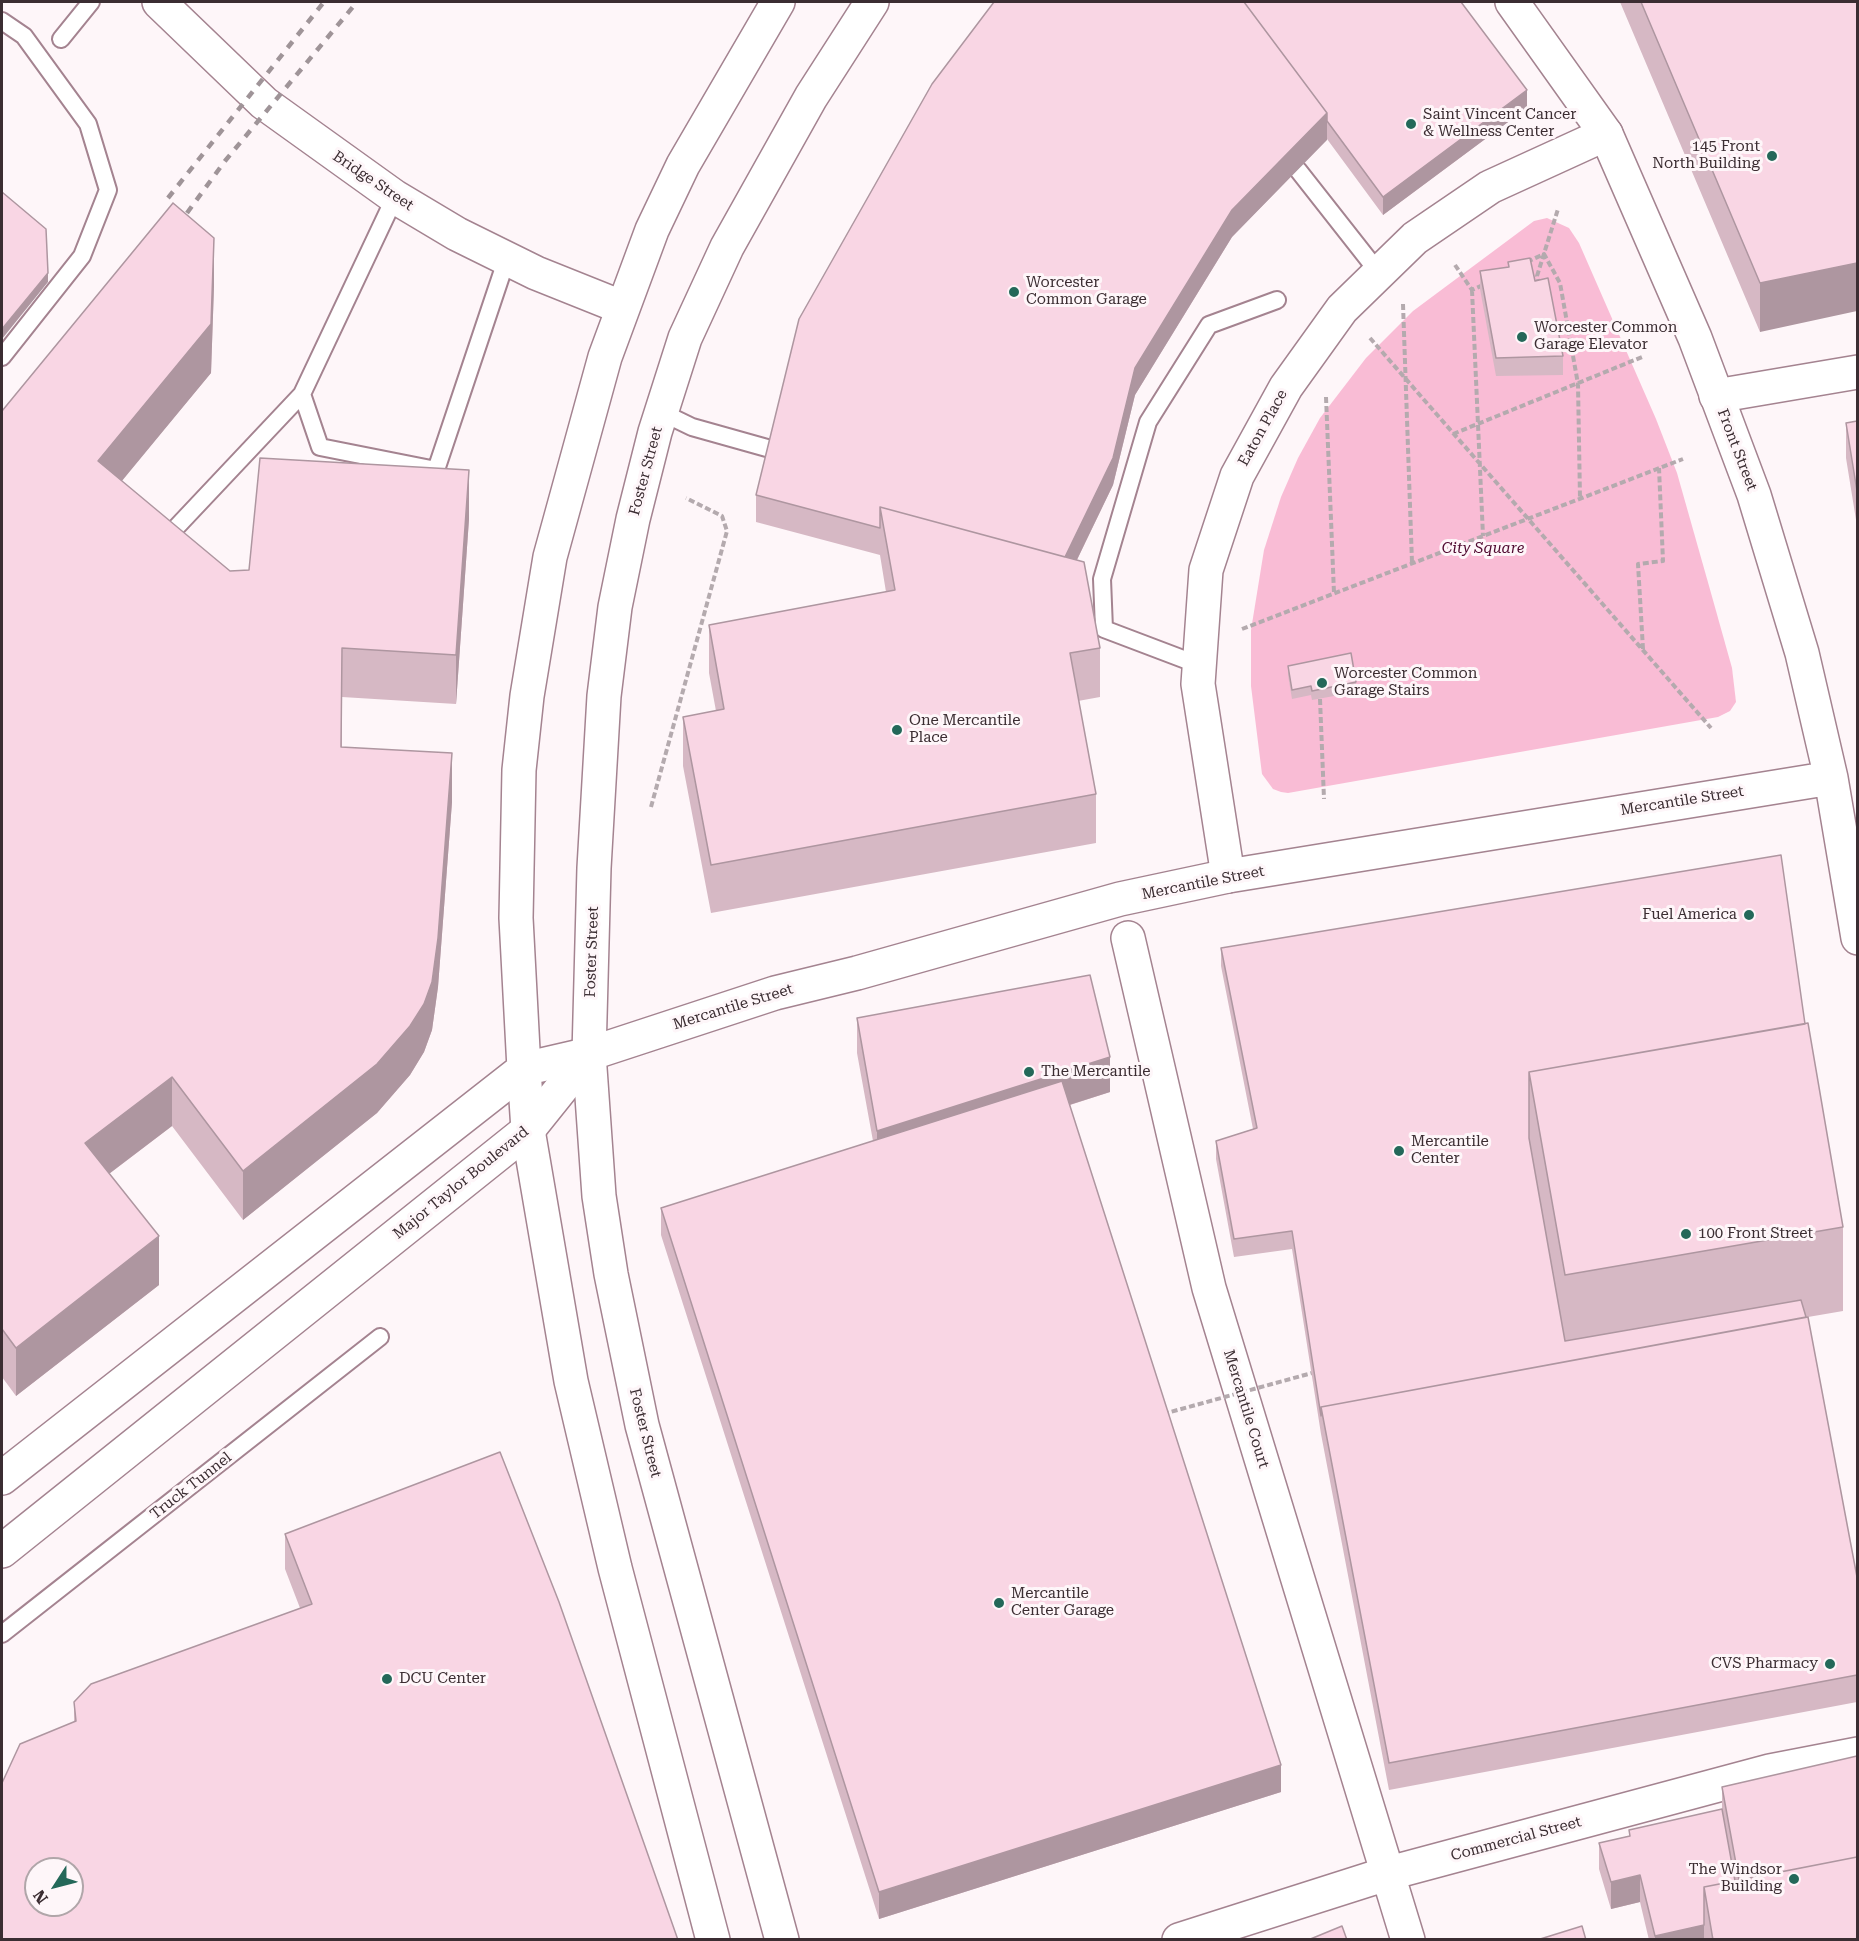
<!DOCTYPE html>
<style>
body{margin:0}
#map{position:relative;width:1859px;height:1941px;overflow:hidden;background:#fef6f9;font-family:"Roboto Serif",serif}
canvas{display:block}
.frame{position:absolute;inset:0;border:3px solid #3b2d32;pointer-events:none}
.north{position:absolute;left:24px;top:1857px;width:60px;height:60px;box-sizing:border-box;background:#fef6f9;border:2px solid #b0a6a9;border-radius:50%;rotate:234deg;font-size:16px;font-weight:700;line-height:24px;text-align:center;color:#3b2d32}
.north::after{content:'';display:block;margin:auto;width:21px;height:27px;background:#246859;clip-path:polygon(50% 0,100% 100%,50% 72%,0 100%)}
</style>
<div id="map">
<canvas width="1859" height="1941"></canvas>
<div class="frame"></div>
<div class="north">N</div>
</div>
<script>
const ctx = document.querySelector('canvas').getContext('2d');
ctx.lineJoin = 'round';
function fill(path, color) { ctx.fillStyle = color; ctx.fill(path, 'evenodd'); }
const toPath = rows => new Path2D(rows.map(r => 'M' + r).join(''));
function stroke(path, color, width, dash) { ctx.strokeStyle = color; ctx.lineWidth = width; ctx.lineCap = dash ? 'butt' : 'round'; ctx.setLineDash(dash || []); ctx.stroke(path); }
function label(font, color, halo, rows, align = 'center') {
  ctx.font = font + ' "Roboto Serif",serif'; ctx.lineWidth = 6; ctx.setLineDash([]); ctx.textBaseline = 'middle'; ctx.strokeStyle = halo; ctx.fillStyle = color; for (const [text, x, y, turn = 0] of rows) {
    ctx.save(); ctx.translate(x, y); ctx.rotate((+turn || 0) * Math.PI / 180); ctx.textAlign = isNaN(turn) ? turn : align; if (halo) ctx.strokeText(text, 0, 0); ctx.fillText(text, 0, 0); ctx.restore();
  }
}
fill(toPath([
 [1547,218,1569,228,1579,243,1656,419,1677,473,1711,593,1732,668,1736,702,1730,711,1718,717,1288,793,1281,792,1273,789,1262,774,1251,686,1251,630,1264,550,1281,497,1298,458,1320,418,1366,358,1413,311,1534,221]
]), '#f9bcd5');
const lane = toPath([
 [2,21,24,36,88,124,108,190,82,256,2,357],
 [61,39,91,2],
 [1298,170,1379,273],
 [395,197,302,394,320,447,436,470,507,258],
 [661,412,692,427,774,450],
 [170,534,302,394],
 [1199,665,1104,629,1102,579,1148,422,1209,325,1277,300],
 [2,1634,380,1337]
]);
const street = toPath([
 [159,2,264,103,395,197,457,234,536,273,621,307],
 [1716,396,1858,372],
 [1228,876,1198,684,1206,570,1237,476,1286,387,1342,309,1415,238,1490,187,1606,134],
 [1128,938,1209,1288,1408,1940],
 [1179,1940,1386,1874,1770,1771,1858,1754]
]);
const secondary = toPath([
 [1512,2,1606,134,1695,338,1754,495,1802,653,1831,778,1858,938],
 [589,1054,599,1196,611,1274,642,1425,782,1940],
 [713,1940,615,1568,571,1381,528,1130,524,1069,589,1054,775,993,857,973,1120,899,1228,876,1831,778]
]);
const primary = toPath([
 [2,1478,524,1069,516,918,519,770,527,696,550,557,605,357,652,230,683,165,778,2],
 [2,1551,528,1130,589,1054,594,868,604,696,615,607,633,519,655,432,685,338,727,247,811,97,872,2]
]);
stroke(lane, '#a48390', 20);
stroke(street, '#a48390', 36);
stroke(secondary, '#a48390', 36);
stroke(primary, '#a48390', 36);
stroke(toPath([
 [1527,262,1544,254,1560,283,1578,384,1580,498],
 [1455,265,1472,290,1483,285],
 [1539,285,1537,276,1558,209],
 [1472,290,1483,536],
 [1403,304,1412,563],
 [1370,338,1711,728],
 [1326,397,1334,593],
 [1453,434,1642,357],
 [1242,629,1683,459],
 [1643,649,1638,564,1663,561,1659,468],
 [1320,699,1324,799],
 [651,807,727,531,722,516,686,498]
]), '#b4aaae', 4, [6, 3]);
stroke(lane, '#fff', 16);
stroke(street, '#fff', 33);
stroke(secondary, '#fff', 33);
stroke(primary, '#fff', 33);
stroke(toPath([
 [168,198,324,2],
 [187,213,225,161,357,2]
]), '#9f9498', 4.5, [8, 8]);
stroke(toPath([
 [1163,1414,1312,1373]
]), '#b4aaae', 4, [6, 3]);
fill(toPath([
 [1620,2,1857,2,1760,332],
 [932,84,1527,108,1383,215,1327,139,1232,237,1135,395,1113,485,1077,560,1100,648,1100,697,1078,701,1096,794,1096,843,711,913,683,766,683,717,716,711,709,673,709,625,886,592,880,555,756,522,756,495],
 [1508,262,1535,281,1563,356,1563,375,1496,376,1480,289,1480,271,1508,267],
 [214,286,211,373,121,481,230,571,249,570,469,519,456,704,342,697,342,747,452,802,438,987,432,1030,424,1052,410,1075,377,1113,243,1220,172,1126,109,1174,159,1285,16,1396,2,1377,2,411],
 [1857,421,1857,526,1846,458,1846,423],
 [1288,666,1356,682,1356,692,1312,700,1311,695,1292,699,1288,675],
 [1221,948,1805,1024,1843,1227,1843,1311,1808,1317,1857,1577,1857,1702,1389,1790,1321,1434,1292,1249,1234,1257,1216,1159,1216,1141,1253,1129,1221,966],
 [857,1018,1110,1092,1070,1105,1281,1792,879,1919,661,1235,661,1208,873,1141,857,1053],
 [285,1534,559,1602,74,1722,74,1702,300,1608,285,1569],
 [1722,1787,1857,1940,1649,1940,1640,1902,1611,1909,1599,1869,1599,1843,1629,1836,1629,1830,1722,1809]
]), '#d6b8c4');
fill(toPath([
 [1527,90,1527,108,1383,215,1383,197],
 [1327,113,1327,140,1232,237,1135,395,1113,485,1056,603,1056,576,1135,368,1232,210],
 [214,238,214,286,211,373,98,510,98,461],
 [1857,263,1857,311,1760,332,1760,283],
 [48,273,48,282,2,339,2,329],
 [469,470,469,519,456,704,456,655],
 [452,753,452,802,438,987,432,1030,424,1052,410,1075,377,1113,243,1220,243,1171],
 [1110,1057,1110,1092,877,1166,877,1131],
 [172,1077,172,1126,85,1192,85,1143],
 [159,1236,159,1285,16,1396,16,1348],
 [1281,1765,1281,1792,879,1919,879,1892],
 [1640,1875,1640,1902,1611,1909,1611,1882],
 [1704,1925,1704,1940,1655,1940,1655,1936]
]), '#ae96a0');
const building = toPath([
 [994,2,1244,2,1327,113,1232,210,1135,368,1113,458,1065,557,880,507,880,528,756,495,799,319,932,84,994,2],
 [1244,2,1461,2,1527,90,1383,197,1327,121,1327,113,1244,2],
 [1641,2,1857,2,1857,263,1760,283,1641,2],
 [2,192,46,229,48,273,2,329,2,192],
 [173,203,214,238,211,324,98,461,230,571,249,570,260,458,469,470,456,655,342,648,341,747,452,753,438,938,432,982,424,1004,410,1026,377,1064,243,1171,172,1077,85,1143,159,1236,16,1348,2,1329,2,411,173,203],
 [1530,258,1535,281,1548,278,1563,356,1496,358,1480,271,1509,267,1508,262,1530,258],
 [1857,421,1857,491,1846,423,1857,421],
 [880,507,1084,562,1100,648,1070,653,1096,794,711,865,683,717,724,709,709,625,895,590,880,507],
 [1351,653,1356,682,1312,691,1311,686,1292,690,1288,666,1351,653],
 [1781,855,1805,1024,1529,1072,1529,1138,1565,1341,1801,1300,1806,1317,1321,1407,1321,1416,1292,1231,1234,1239,1216,1141,1257,1128,1221,948,1781,855],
 [1090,975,1110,1057,877,1131,857,1018,1090,975],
 [1808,1023,1843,1227,1565,1275,1529,1072,1808,1023],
 [1062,1081,1281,1765,879,1892,661,1208,1062,1081],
 [1808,1317,1857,1577,1857,1675,1389,1763,1321,1407,1808,1317],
 [500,1452,559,1602,678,1940,2,1940,2,1783,20,1744,76,1721,74,1702,91,1684,312,1604,285,1534,500,1452],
 [36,1869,72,1869,72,1905,36,1905,36,1869],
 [1857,1756,1857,1857,1739,1880,1722,1787,1857,1756],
 [1722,1809,1735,1881,1704,1887,1704,1925,1655,1936,1640,1875,1611,1882,1599,1843,1630,1836,1629,1830,1722,1809],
 [1857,1857,1857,1940,1713,1940,1704,1887,1857,1857],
 [1342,1926,1347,1940,1308,1940,1342,1926],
 [1582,1926,1586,1940,1537,1940,1582,1926]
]);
fill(building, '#f9d6e4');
stroke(building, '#ae96a0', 1.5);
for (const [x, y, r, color] of [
 [1411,124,6,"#246859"],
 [1772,156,6,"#246859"],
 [1014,292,6,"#246859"],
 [1522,337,6,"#246859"],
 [1322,683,6,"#246859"],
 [897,730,6,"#246859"],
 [1749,915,6,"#246859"],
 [1029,1072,6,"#246859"],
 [1399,1151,6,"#246859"],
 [1686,1234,6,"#246859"],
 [999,1603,6,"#246859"],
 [1830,1664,6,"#246859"],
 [387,1679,6,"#246859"],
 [1794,1879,6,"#246859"]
]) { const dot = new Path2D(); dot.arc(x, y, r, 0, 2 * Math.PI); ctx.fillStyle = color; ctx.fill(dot); stroke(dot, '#fef6f9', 2); }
label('15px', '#3b2d32', '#fef6f9', [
 ["Saint Vincent Cancer",1423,115],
 ["& Wellness Center",1423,132],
 ["145 Front",1760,147,"right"],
 ["North Building",1760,164,"right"],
 ["Worcester",1026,283],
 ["Common Garage",1026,300],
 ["Worcester Common",1534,328],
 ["Garage Elevator",1534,345],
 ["Worcester Common",1334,674],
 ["Garage Stairs",1334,691],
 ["One Mercantile",909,721],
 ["Place",909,738],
 ["Fuel America",1737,915,"right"],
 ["The Mercantile",1041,1072],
 ["Mercantile",1411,1142],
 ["Center",1411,1159],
 ["100 Front Street",1698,1234],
 ["Mercantile",1011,1594],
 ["Center Garage",1011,1611],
 ["CVS Pharmacy",1818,1664,"right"],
 ["DCU Center",399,1679],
 ["The Windsor",1782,1870,"right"],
 ["Building",1782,1887,"right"]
], 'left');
label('15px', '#3b2d32', '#fef6f9', [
 ["Bridge Street",373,181,34],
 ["Eaton Place",1263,428,-61],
 ["Front Street",1737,450,69],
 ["Foster Street",646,471,-75],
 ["Mercantile Street",1682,801,-9],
 ["Mercantile Street",1203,883,-11],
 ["Foster Street",592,952,-88],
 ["Mercantile Street",733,1007,-17],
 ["Major Taylor Boulevard",461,1183,-39],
 ["Mercantile Court",1246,1409,73],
 ["Foster Street",645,1433,76],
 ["Truck Tunnel",191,1486,-38],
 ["Commercial Street",1516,1839,-15]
]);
label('italic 15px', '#4f082f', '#fef6f9', [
 ["City Square",1483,549]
]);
</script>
